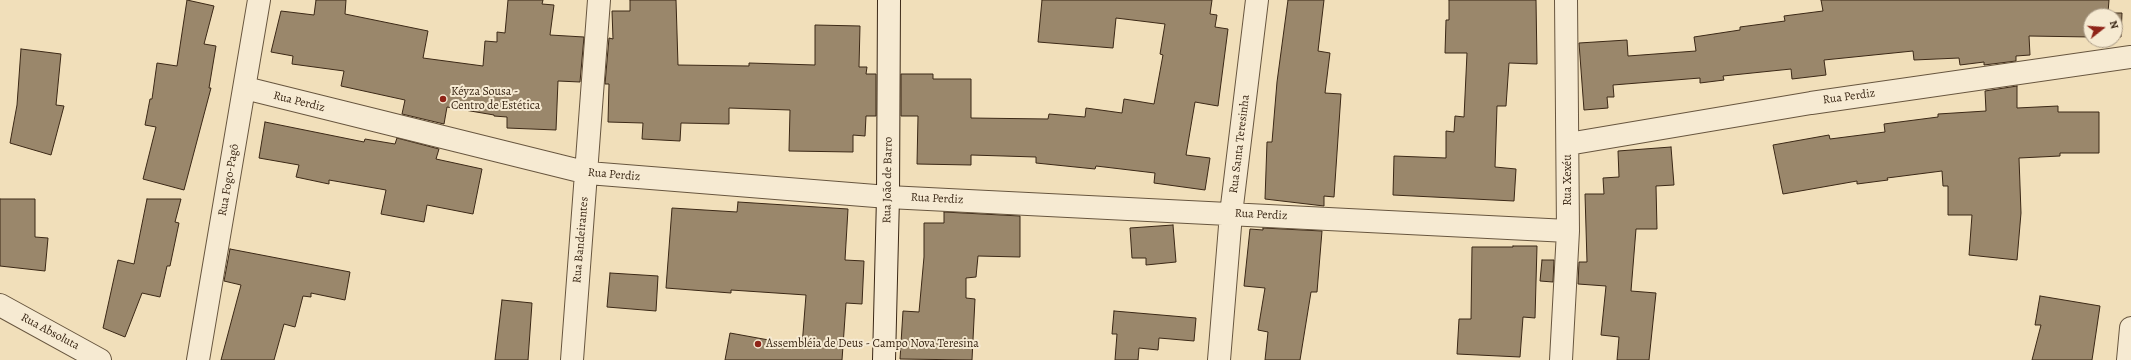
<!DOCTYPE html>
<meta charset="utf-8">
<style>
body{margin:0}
#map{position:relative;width:2131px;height:360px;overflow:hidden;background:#f1dfba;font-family:Alegreya,serif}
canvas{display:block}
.north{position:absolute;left:2083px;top:8px;width:40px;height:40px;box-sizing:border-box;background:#f6ead2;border:1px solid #ab9c87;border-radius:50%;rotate:73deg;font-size:11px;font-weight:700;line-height:16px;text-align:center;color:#3b2816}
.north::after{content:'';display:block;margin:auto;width:14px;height:18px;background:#8f2418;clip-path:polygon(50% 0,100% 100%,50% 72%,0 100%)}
</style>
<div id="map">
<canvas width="2131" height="360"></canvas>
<div class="north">N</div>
</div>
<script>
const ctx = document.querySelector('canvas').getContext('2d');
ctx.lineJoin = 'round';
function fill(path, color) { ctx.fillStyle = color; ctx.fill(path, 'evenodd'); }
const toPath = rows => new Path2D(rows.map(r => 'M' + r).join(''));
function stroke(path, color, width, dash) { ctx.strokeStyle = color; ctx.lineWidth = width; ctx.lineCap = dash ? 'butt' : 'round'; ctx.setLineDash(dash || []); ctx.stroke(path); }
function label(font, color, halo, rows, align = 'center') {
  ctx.font = font + ' Alegreya,serif'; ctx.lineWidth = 4; ctx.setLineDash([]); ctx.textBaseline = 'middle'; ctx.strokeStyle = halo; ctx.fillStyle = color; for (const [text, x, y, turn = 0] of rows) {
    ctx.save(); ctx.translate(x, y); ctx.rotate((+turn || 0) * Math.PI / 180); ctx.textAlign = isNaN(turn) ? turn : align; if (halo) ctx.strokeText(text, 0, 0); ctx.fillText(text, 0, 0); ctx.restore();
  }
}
const building = toPath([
 [187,0,214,6,204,44,216,46,209,88,211,88,184,190,143,179,156,127,145,125,150,99,152,99,157,63,177,66,187,0],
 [316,0,346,0,345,14,428,31,423,58,483,66,485,41,497,42,497,32,505,33,508,0,543,0,542,4,554,5,550,35,584,37,580,82,558,81,556,130,507,128,507,117,494,116,494,115,447,107,444,124,402,114,405,100,341,86,344,71,292,64,293,56,271,52,281,11,314,15,316,0],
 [630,0,676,0,678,65,749,66,749,63,815,65,815,25,860,26,859,67,867,67,866,74,876,74,876,116,866,116,865,136,853,135,853,152,789,151,790,110,729,108,729,124,681,123,680,141,642,139,643,123,608,122,609,84,605,84,609,38,613,39,612,11,630,11,630,0],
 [1042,0,1212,0,1210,14,1217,15,1215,27,1228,29,1218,106,1195,102,1186,155,1210,158,1205,190,1154,183,1155,173,1096,166,1095,169,1036,163,1036,157,971,155,971,165,917,164,918,116,901,116,901,74,933,74,933,79,971,79,971,118,1048,119,1049,114,1085,117,1086,108,1122,113,1124,99,1154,104,1163,55,1160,54,1165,24,1116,18,1113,48,1038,42,1042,0],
 [1288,0,1324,0,1318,51,1330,53,1325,93,1341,94,1334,197,1324,196,1324,206,1265,199,1267,142,1272,142,1277,82,1288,0],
 [1449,0,1536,0,1537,64,1509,63,1506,106,1497,106,1495,167,1516,169,1514,201,1393,195,1394,156,1446,158,1446,131,1454,132,1455,116,1464,117,1467,53,1445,53,1446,20,1449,20,1449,0],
 [1821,0,2109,0,2108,13,2122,13,2121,37,2115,37,2115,16,2091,16,2091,37,2029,36,2030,55,2016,56,2016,61,1984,65,1984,62,1960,65,1959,58,1914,60,1913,51,1824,60,1826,75,1792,79,1791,69,1723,76,1724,80,1700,83,1700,78,1613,85,1614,97,1607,97,1608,108,1584,110,1579,43,1627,40,1628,56,1696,51,1694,37,1740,30,1740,27,1785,21,1784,16,1823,11,1821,0],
 [21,49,61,54,56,105,64,106,51,155,10,143,17,105,21,49],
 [2017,86,2017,108,2058,106,2058,112,2099,112,2099,153,2060,153,2060,156,2019,158,2021,213,2017,260,1969,255,1972,215,1948,215,1948,186,1943,186,1942,171,1887,178,1888,180,1857,184,1857,181,1783,194,1773,145,1829,135,1830,139,1885,132,1884,124,1938,117,1938,114,1986,111,1985,91,2017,86],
 [265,122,364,142,365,139,395,144,397,138,439,149,436,159,482,169,473,214,427,205,424,222,381,214,386,190,329,180,329,184,296,177,299,165,259,158,265,122],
 [1671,147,1674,185,1656,186,1657,229,1636,229,1631,291,1656,293,1649,360,1617,360,1619,337,1601,335,1606,286,1578,284,1579,262,1587,262,1585,194,1604,194,1603,178,1619,177,1618,151,1671,147],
 [0,199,35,199,35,237,48,238,45,271,0,266,0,199],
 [147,199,181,199,175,222,179,223,170,266,167,266,160,297,142,293,125,337,103,328,118,260,134,264,147,199],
 [738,202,848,209,845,260,864,261,862,304,846,303,842,360,725,360,730,333,802,346,806,295,731,290,731,293,666,288,672,208,737,212,738,202],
 [944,212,1020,216,1020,257,978,256,976,277,966,278,966,298,975,299,972,360,900,359,903,311,919,312,924,257,924,223,944,223,944,212],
 [1173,225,1176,262,1146,265,1146,258,1132,258,1130,228,1173,225],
 [1263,228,1322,231,1317,292,1311,292,1300,360,1265,360,1268,332,1258,330,1265,288,1244,286,1250,229,1263,230,1263,228],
 [1513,246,1537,246,1535,318,1523,317,1520,357,1457,354,1459,319,1471,319,1472,247,1513,247,1513,246],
 [230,249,350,272,345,300,311,293,311,297,303,296,295,327,284,324,274,360,221,360,241,285,224,281,230,249],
 [1542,260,1554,260,1553,282,1540,281,1542,260],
 [610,273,658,276,656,311,607,307,610,273],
 [2040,296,2100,306,2092,360,2032,360,2041,325,2035,325,2040,296],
 [502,300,532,303,528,360,495,360,502,300],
 [1114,311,1196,318,1194,341,1159,338,1158,350,1139,348,1138,360,1115,360,1117,334,1112,334,1114,311]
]);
fill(building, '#9a876b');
stroke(building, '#3b2816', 1);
const street = toPath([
 [245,88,588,173,888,197,1568,231],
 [1568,144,1811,103,2131,57],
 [0,305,100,360],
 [198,360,259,0],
 [572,360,599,0],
 [1219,360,1231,214,1257,0],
 [1561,360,1568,231,1566,0],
 [2128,360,2131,328]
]);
const secondary = toPath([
 [884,360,888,197,889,0]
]);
stroke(street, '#68563f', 24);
stroke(secondary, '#3b2816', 24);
stroke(street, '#f6ead2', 22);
stroke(secondary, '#f6ead2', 22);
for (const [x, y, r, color] of [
 [443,99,4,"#8f2418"],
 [758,344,4,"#8f2418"]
]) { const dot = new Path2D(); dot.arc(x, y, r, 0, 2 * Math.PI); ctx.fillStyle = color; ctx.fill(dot); stroke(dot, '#f6ead2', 1.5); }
label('12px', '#3b2816', '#f6ead2', [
 ["Kéyza Sousa -",451,92],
 ["Centro de Estética",451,106],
 ["Assembléia de Deus - Campo Nova Teresina",766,344]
], 'left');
label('12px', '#3b2816', '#f6ead2', [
 ["Rua Perdiz",1849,97,-8],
 ["Rua Perdiz",299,102,14],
 ["Rua Santa Teresinha",1240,144,-83],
 ["Rua Perdiz",614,175,5],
 ["Rua Fogo-Pagô",229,180,-80],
 ["Rua João de Barro",888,180,-89],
 ["Rua Xexéu",1568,180,-90],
 ["Rua Perdiz",937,199,3],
 ["Rua Perdiz",1261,215,3],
 ["Rua Bandeirantes",581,240,-85],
 ["Rua Absoluta",50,332,28]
]);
</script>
